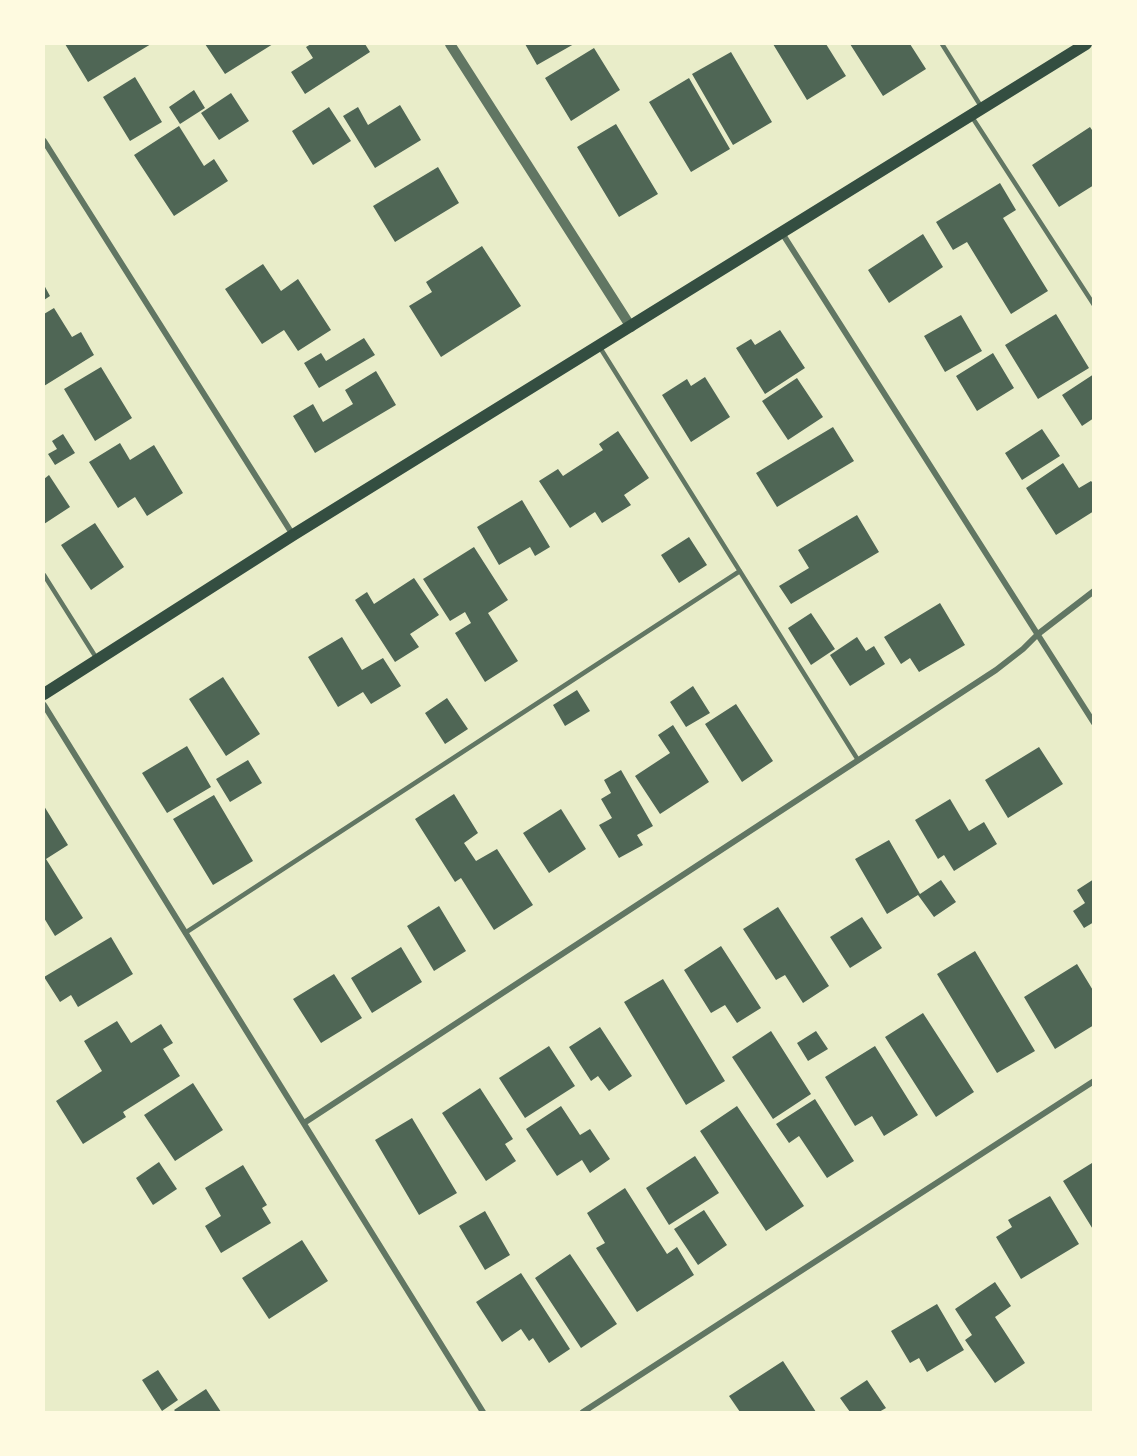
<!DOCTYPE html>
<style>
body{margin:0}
#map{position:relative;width:1137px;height:1456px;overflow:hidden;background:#e9edc9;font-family:"Roboto Serif",serif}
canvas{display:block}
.frame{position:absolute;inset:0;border:45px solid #fefae0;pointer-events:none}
</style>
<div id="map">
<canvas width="1137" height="1456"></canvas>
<div class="frame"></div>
</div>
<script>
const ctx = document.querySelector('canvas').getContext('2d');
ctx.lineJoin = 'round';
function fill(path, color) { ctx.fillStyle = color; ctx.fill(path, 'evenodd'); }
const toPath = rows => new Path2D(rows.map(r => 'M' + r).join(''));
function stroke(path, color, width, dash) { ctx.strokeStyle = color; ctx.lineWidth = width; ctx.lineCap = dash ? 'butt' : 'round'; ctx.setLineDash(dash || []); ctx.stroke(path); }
fill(toPath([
 [65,44,151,44,88,82],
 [205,44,273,44,225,74],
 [311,44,365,44,370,52,305,94,291,72,313,58,306,47],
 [525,44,574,44,537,65],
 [773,44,826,44,846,76,807,100],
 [850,44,910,44,926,69,883,96],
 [594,48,620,90,571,121,545,78],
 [731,52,772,122,733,145,692,74],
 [135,77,162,122,130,141,103,97],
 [689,78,730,149,691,172,649,102],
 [194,90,205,108,180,124,169,107],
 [231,93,249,121,219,140,201,113],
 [400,105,421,140,375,168,343,116,358,107,368,125],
 [329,107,351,141,313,165,292,131],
 [616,124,658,194,619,217,577,147],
 [179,126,204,166,214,159,228,181,174,216,134,155],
 [1090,127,1094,133,1094,185,1059,207,1032,165],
 [438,167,459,203,395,242,373,206],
 [1000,183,1016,210,1003,218,1048,291,1011,314,967,242,953,250,936,222],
 [923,234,943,267,889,303,868,270],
 [482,246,521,306,441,357,409,306,432,292,426,282],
 [263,264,281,291,298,279,331,330,298,351,284,330,262,344,225,289],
 [44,285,50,296,44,300],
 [54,308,72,337,81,332,94,355,44,386,44,314],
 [1056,314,1089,368,1038,399,1005,345],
 [961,315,982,351,945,372,924,336],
 [780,330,805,368,765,394,736,348,751,339,755,345],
 [364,338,375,355,319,388,304,363,321,353,326,361],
 [993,353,1014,388,977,411,956,376],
 [101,367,132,418,95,441,64,389],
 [376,371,396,405,315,453,293,416,313,404,323,422,353,404,345,390],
 [1094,374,1094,418,1082,426,1062,395],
 [705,377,730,417,691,442,662,395,687,379,691,386],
 [797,378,823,417,788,440,762,401],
 [833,427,854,461,777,507,756,473],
 [1042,429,1060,456,1022,480,1005,453],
 [618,431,649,478,624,495,631,505,602,523,595,512,570,528,539,481,558,469,563,476,603,450,599,444],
 [63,434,75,453,55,465,48,454,57,449,52,441],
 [120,443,130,460,154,445,183,493,147,516,135,497,118,508,89,462],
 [1063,463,1079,488,1091,481,1094,484,1094,511,1056,535,1026,488],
 [49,475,70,507,44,524,44,479],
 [522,500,550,547,535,556,530,547,499,565,477,527],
 [857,515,879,552,791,604,779,586,809,568,798,550],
 [95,523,124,567,91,590,61,545],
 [689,537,707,565,679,583,661,555],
 [474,547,508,600,488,613,518,661,485,682,455,633,471,623,465,612,450,621,423,579],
 [414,578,439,615,410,634,419,647,395,662,355,600,367,592,374,604],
 [940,603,965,645,919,672,910,658,901,664,884,637],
 [811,613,835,649,811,665,788,628],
 [342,637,362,670,383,658,401,686,371,704,363,692,338,707,308,657],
 [857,637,866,651,874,646,885,664,850,686,830,655],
 [223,677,260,734,226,756,189,699],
 [693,686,710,713,686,727,670,702],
 [577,690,590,711,565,726,553,705],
 [447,698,468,729,445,744,425,713],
 [736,704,773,761,742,782,705,724],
 [673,725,709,782,660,814,635,776,670,753,658,735],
 [187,746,211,787,167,813,142,773],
 [1039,747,1063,784,1008,818,985,780],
 [248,760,262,783,230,802,216,779],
 [621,770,653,826,637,835,643,845,619,858,599,825,612,818,601,799,611,793,604,780],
 [454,794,478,833,464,843,476,861,497,849,533,905,494,930,461,878,455,882,415,819],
 [214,795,253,861,213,885,173,819],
 [950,799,969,831,984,822,997,844,954,871,944,855,938,859,915,820],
 [44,806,68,845,46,859,83,918,55,936,44,918],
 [561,809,586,849,549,873,523,833],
 [889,840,920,894,941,880,956,902,934,917,918,895,887,914,855,859],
 [1094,879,1094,922,1084,928,1073,911,1085,903,1077,890],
 [439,906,466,951,434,971,407,926],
 [778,907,829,986,803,1003,785,975,776,980,743,929],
 [862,917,882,948,850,968,830,937],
 [111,937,133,974,78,1007,71,995,60,1002,44,977],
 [721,946,761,1008,737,1023,725,1005,711,1013,684,970],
 [401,947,422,982,372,1013,351,978],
 [975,951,1035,1051,997,1073,937,974],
 [1077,964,1094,992,1094,1025,1055,1049,1024,997],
 [334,974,362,1018,321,1043,293,999],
 [663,979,725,1081,686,1105,624,1002],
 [923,1013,974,1092,936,1117,885,1037],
 [117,1021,131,1043,161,1024,173,1043,163,1049,180,1076,123,1112,126,1117,83,1144,56,1101,102,1071,84,1041],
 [600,1027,632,1076,609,1091,598,1076,591,1081,569,1047],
 [771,1031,811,1094,773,1119,732,1057],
 [816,1031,828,1049,808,1061,797,1043],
 [549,1046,575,1086,525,1118,499,1078],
 [875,1046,918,1115,884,1136,872,1116,855,1126,825,1077],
 [193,1083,223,1130,175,1161,144,1115],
 [480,1088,513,1139,505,1144,516,1161,486,1181,442,1113],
 [815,1099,854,1161,827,1178,799,1136,789,1143,776,1124],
 [561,1106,580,1135,590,1129,610,1159,590,1173,582,1160,557,1176,526,1129],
 [737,1106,804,1206,766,1231,700,1131],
 [412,1118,457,1193,419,1215,375,1140],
 [695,1156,719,1193,669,1225,646,1188],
 [159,1162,177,1189,153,1205,136,1178],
 [1092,1163,1094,1165,1094,1231,1063,1181],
 [243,1165,267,1205,262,1208,271,1223,221,1253,205,1226,221,1216,205,1188],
 [625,1188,667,1254,677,1247,694,1275,637,1312,596,1248,605,1243,587,1213],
 [1050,1196,1079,1244,1021,1279,996,1237,1012,1227,1008,1220],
 [704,1210,727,1245,698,1265,674,1229],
 [485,1211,510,1255,485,1270,459,1226],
 [302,1240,328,1281,269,1319,242,1278],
 [570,1254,617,1324,581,1348,535,1278],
 [521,1273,570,1349,549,1363,533,1338,529,1341,521,1329,502,1342,476,1302],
 [995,1282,1011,1306,995,1317,1025,1363,995,1383,965,1340,972,1335,955,1309],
 [937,1304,964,1350,927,1372,919,1358,910,1363,891,1331],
 [783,1361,816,1412,740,1412,729,1396],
 [158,1370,178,1400,162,1411,142,1380],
 [867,1380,886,1408,879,1412,850,1412,840,1398],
 [206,1389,221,1412,176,1412,174,1410]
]), '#4f6655');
stroke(toPath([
 [942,44,982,108],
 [972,117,1094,305],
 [599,346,858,760],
 [44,575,97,659],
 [185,933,740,571]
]), '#617663', 4.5);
stroke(toPath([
 [44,141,293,535],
 [782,233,1094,723],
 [44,705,483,1412],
 [304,1123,996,670,1023,649,1038,634,1094,591],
 [583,1412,1094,1081]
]), '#617663', 6);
stroke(toPath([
 [450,44,631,327]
]), '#617663', 10);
stroke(toPath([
 [44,694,293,535,1086,44]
]), '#344e41', 12);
</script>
